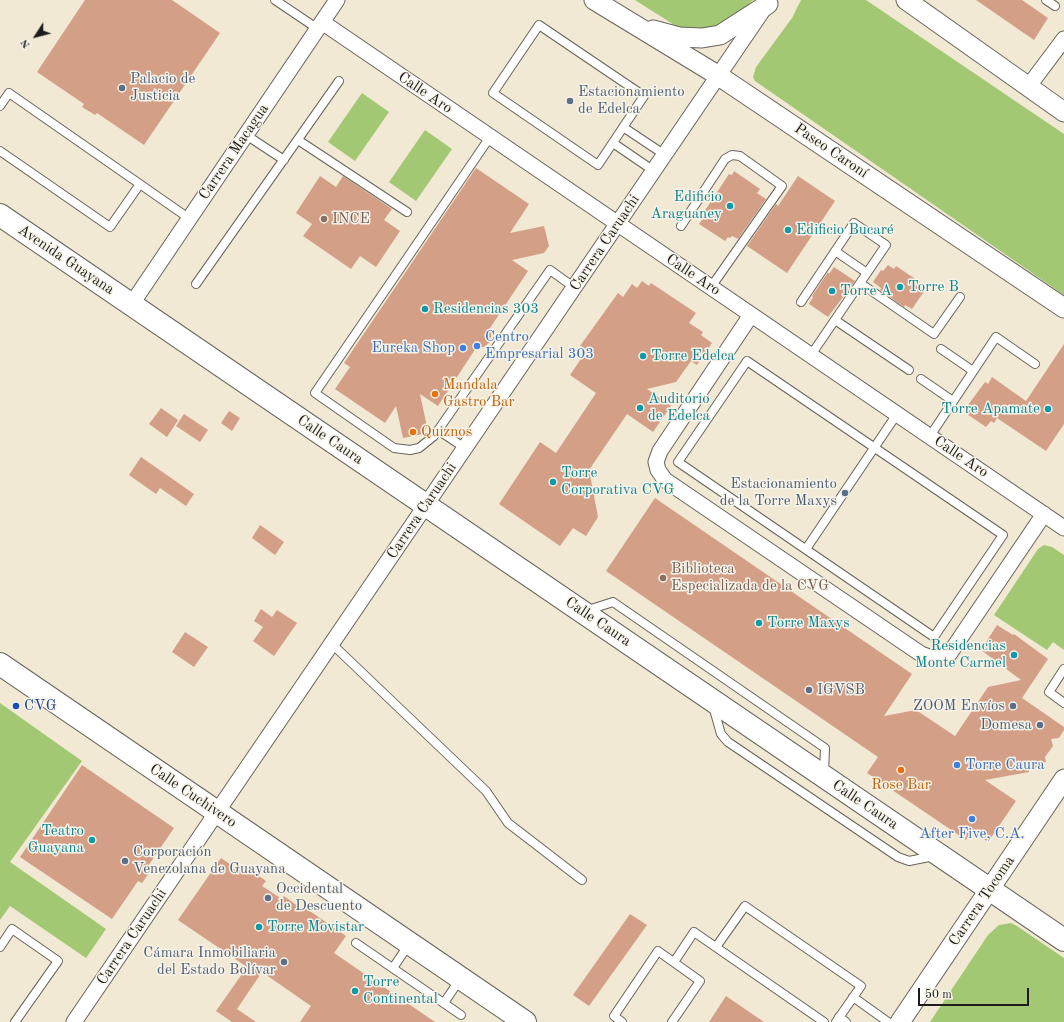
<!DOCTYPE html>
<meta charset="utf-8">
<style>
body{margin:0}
#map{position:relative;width:1064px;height:1022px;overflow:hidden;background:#f2e9d4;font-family:"Old Standard TT",serif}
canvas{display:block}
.north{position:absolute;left:16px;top:16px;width:40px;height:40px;-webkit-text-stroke:3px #f7f3e8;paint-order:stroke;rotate:234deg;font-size:11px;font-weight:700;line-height:16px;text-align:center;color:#1c1c1c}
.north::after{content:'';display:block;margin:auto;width:14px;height:18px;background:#1c1c1c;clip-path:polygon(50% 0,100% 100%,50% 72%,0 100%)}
.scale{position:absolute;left:918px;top:988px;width:111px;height:18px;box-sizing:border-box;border:2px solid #1c1c1c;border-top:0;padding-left:5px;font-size:12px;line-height:14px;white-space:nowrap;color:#1c1c1c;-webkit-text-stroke:3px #f7f3e8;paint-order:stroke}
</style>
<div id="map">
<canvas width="1064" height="1022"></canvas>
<div class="north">N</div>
<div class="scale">50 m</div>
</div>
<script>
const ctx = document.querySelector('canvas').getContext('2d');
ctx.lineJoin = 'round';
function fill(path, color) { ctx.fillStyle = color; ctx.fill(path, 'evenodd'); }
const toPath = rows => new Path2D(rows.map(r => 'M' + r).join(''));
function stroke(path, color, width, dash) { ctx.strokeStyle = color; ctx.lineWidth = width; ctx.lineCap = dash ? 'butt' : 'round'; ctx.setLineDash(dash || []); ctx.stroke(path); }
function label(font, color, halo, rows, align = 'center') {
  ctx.font = font + ' "Old Standard TT",serif'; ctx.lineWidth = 3; ctx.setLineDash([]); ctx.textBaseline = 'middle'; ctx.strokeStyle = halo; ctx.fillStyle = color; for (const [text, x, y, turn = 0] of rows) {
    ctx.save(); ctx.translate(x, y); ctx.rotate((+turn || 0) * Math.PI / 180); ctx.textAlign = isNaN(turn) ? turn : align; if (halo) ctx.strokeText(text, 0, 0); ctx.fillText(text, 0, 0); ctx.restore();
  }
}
fill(toPath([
 [635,0,753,0,732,20,709,29,679,28],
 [801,0,866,0,1064,134,1064,295,755,81,753,77,756,67,792,18],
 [362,93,389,112,355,161,328,142],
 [425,130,452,149,416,201,389,182],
 [1044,545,1052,547,1064,555,1064,650,1053,642,1047,650,994,615,1038,549],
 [0,703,82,761,10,862,106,929,86,958,10,906,0,920],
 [1011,923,1017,926,1064,958,1064,1022,930,1022,988,935,999,925]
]), '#a2c873');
fill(toPath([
 [85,0,172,0,220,33,144,145,97,113,95,115,82,107,84,104,37,72],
 [976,0,1022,0,1048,18,1034,40],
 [476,168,529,204,510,233,544,226,549,246,544,253,512,260,528,271,490,328,491,336,489,343,484,347,476,348,438,406,420,394,427,427,423,434,403,438,396,406,385,423,335,389,350,367,344,363],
 [734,171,760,189,757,193,766,199,738,239,732,236,730,238,728,237,725,241,699,224,702,220,700,218,729,174,732,175],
 [320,176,336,187,343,176,392,209,384,220,400,231,376,267,360,256,351,269,303,236,312,224,296,213],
 [798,176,835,201,787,273,747,246,776,204,778,206],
 [888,265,894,269,896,266,920,282,918,285,925,290,912,309,905,305,904,307,880,290,881,288,873,282,881,270,883,271],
 [834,267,855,281,828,317,809,304,813,297,812,296,828,272,829,274],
 [642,281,649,286,651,283,696,313,689,323,703,332,701,335,712,343,697,365,691,361,676,382,647,389,671,406,653,432,627,414,589,470,598,517,586,536,573,528,560,546,499,504,540,442,556,453,596,393,570,375,587,350,580,346,618,293,623,297,632,284,637,288],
 [1064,344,1064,424,1046,451,997,418,994,423,991,421,986,427,967,414,971,408,968,405,985,382,988,384,992,377,1026,401],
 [161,408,178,420,167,437,149,424],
 [229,411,240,418,232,431,221,423],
 [184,414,208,430,200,442,176,426],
 [141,457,194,494,186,506,160,488,156,494,129,475],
 [655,498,912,674,884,716,916,710,955,736,988,687,1021,680,981,650,997,625,1013,635,1014,634,1048,659,1022,698,1064,727,1064,730,1059,738,1051,739,1053,746,1045,757,1046,762,1042,763,1039,767,1029,769,1029,772,985,780,1016,801,988,842,972,831,966,840,867,773,878,757,606,571],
 [260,525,284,542,275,555,252,538],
 [261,609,272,617,277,610,297,623,274,656,253,641,263,627,254,621],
 [185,632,208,647,194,667,172,652],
 [82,765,174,828,148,866,152,869,142,883,138,881,112,919,20,857],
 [221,858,240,871,243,865,266,881,262,886,282,899,284,896,303,910,304,907,346,936,334,953,435,1022,300,1022,311,1006,262,972,237,1009,256,1022,232,1022,216,1011,247,967,178,920],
 [630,914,647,925,589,1006,573,995],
 [726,996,764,1022,709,1022]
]), '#d39f86');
const service = toPath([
 [275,0,318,29],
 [1046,0,1055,6],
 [539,25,644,96,598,165,493,93,539,25],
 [0,106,9,93,190,219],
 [623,127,665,155],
 [246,135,284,160],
 [490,137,315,393,394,448,410,450,419,448,434,436,550,270,575,288],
 [298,140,407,212],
 [613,143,654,171],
 [0,151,110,227,140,184],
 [681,226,725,159,732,155,740,156,782,186,711,287],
 [835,251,867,273],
 [860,283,934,334,960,297],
 [196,284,339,81],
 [801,302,854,223,886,245,811,355],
 [835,320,909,370],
 [941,349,973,371],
 [747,361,1003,535,934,637,678,462,747,361],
 [921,379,953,401],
 [438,430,465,448],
 [930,436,996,337,1035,364],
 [806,549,897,414],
 [585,611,613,602,825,748,824,773],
 [332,644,486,791,508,823,582,880],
 [1064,669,1049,692,1064,703],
 [713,706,721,734,728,742,898,857,909,861,934,856],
 [356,943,461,1015],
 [0,947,12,929,58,961,15,1022],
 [716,947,745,906,861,986,836,1022],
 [674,962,694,932,824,1022],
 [393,968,409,944],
 [853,997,888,1022],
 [444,1003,460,979],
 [839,1017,846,1022],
 [622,1022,614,1016,658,951,700,981,672,1022]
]);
const minor = toPath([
 [322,22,1064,528],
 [1028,87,1064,39],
 [131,305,337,0],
 [751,315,660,451,656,462,658,470,665,480,921,654,935,659,943,657,950,653,1044,514],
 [74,1022,765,7]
]);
const tertiary = toPath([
 [594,0,719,76,1064,308],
 [906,0,1064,112],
 [653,30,679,37,702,38,720,35,768,4],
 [900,1022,1064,779]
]);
const primary = toPath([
 [0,215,1064,940],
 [0,664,525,1022]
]);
stroke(service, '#67645c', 10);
stroke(minor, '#67645c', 17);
stroke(tertiary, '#67645c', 21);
stroke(primary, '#67645c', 24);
stroke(service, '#fff', 8);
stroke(minor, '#fff', 15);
stroke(tertiary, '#fff', 19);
stroke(primary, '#fff', 22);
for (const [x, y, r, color] of [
 [122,88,4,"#5c6f8a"],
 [570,101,4,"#5c6f8a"],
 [730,206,4,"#0f9aa8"],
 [324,219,4,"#8d6e63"],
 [788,230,4,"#0f9aa8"],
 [900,287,4,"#0f9aa8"],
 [832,291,4,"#0f9aa8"],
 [425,309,4,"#0f9aa8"],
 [477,346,4,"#3f7fe0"],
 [463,348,4,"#3f7fe0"],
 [643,356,4,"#0f9aa8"],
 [435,394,4,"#e8710a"],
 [640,408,4,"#0f9aa8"],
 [1048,409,4,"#0f9aa8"],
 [413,432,4,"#e8710a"],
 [553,482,4,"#0f9aa8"],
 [845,493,4,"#5c6f8a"],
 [663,578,4,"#8d6e63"],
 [759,623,4,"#0f9aa8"],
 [1014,655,4,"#0f9aa8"],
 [809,690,4,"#5c6f8a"],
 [16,706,4,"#1a4fb4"],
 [1013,706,4,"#5c6f8a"],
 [1040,725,4,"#5c6f8a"],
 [957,765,4,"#3f7fe0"],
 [901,770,4,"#e8710a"],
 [972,819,4,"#3f7fe0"],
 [92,840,4,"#0f9aa8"],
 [125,861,4,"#5c6f8a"],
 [268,898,4,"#5c6f8a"],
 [259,927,4,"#0f9aa8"],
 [284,962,4,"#5c6f8a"],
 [355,991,4,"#0f9aa8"]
]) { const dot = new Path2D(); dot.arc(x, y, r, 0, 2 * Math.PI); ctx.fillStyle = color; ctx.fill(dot); stroke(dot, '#f7f3e8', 1.5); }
label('15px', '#4e5e75', '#f7f3e8', [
 ["Palacio de",130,79],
 ["Justicia",130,96],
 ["Estacionamiento",578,92],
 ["de Edelca",578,109],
 ["Estacionamiento",837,484,"right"],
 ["de la Torre Maxys",837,501,"right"],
 ["IGVSB",817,690],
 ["ZOOM Envíos",1005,706,"right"],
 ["Domesa",1032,725,"right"],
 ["Corporación",133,852],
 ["Venezolana de Guayana",133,869],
 ["Occidental",276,889],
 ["de Descuento",276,906],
 ["Cámara Inmobiliaria",276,953,"right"],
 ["del Estado Bolívar",276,970,"right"]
], 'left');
label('15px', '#1c1c1c', '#f7f3e8', [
 ["Calle Aro",425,93,34],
 ["Paseo Caroní",831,151,34],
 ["Carrera Macagua",234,152,-56],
 ["Carrera Caruachi",605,243,-56],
 ["Avenida Guayana",66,260,34],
 ["Calle Aro",693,275,34],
 ["Calle Caura",330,440,34],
 ["Calle Aro",961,457,34],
 ["Carrera Caruachi",422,511,-56],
 ["Calle Caura",598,622,34],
 ["Calle Cuchivero",193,796,34],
 ["Calle Caura",865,805,34],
 ["Carrera Tocoma",982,901,-56],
 ["Carrera Caruachi",132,937,-56]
]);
label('15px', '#0d838f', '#f7f3e8', [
 ["Edificio",722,197,"right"],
 ["Araguaney",722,214,"right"],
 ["Edificio Bucaré",796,230],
 ["Torre B",908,287],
 ["Torre A",840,291],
 ["Residencias 303",433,309],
 ["Torre Edelca",651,356],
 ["Auditorio",648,399],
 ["de Edelca",648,416],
 ["Torre Apamate",1040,409,"right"],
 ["Torre",561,473],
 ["Corporativa CVG",561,490],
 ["Torre Maxys",767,623],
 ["Residencias",1006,646,"right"],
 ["Monte Carmel",1006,663,"right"],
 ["Teatro",84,831,"right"],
 ["Guayana",84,848,"right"],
 ["Torre Movistar",267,927],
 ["Torre",363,982],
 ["Continental",363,999]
], 'left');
label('15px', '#785e54', '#f7f3e8', [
 ["INCE",332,219],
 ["Biblioteca",671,569],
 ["Especializada de la CVG",671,586]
], 'left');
label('15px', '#366cbe', '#f7f3e8', [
 ["Centro",485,337],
 ["Empresarial 303",485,354],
 ["Eureka Shop",455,348,"right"],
 ["Torre Caura",965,765],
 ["After Five, C.A.",972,834,"center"]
], 'left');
label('15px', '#c56008', '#f7f3e8', [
 ["Mandala",443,385],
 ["Gastro Bar",443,402],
 ["Quiznos",421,432],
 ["Rose Bar",901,785,"center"]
], 'left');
label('15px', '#164399', '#f7f3e8', [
 ["CVG",24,706]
], 'left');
</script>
